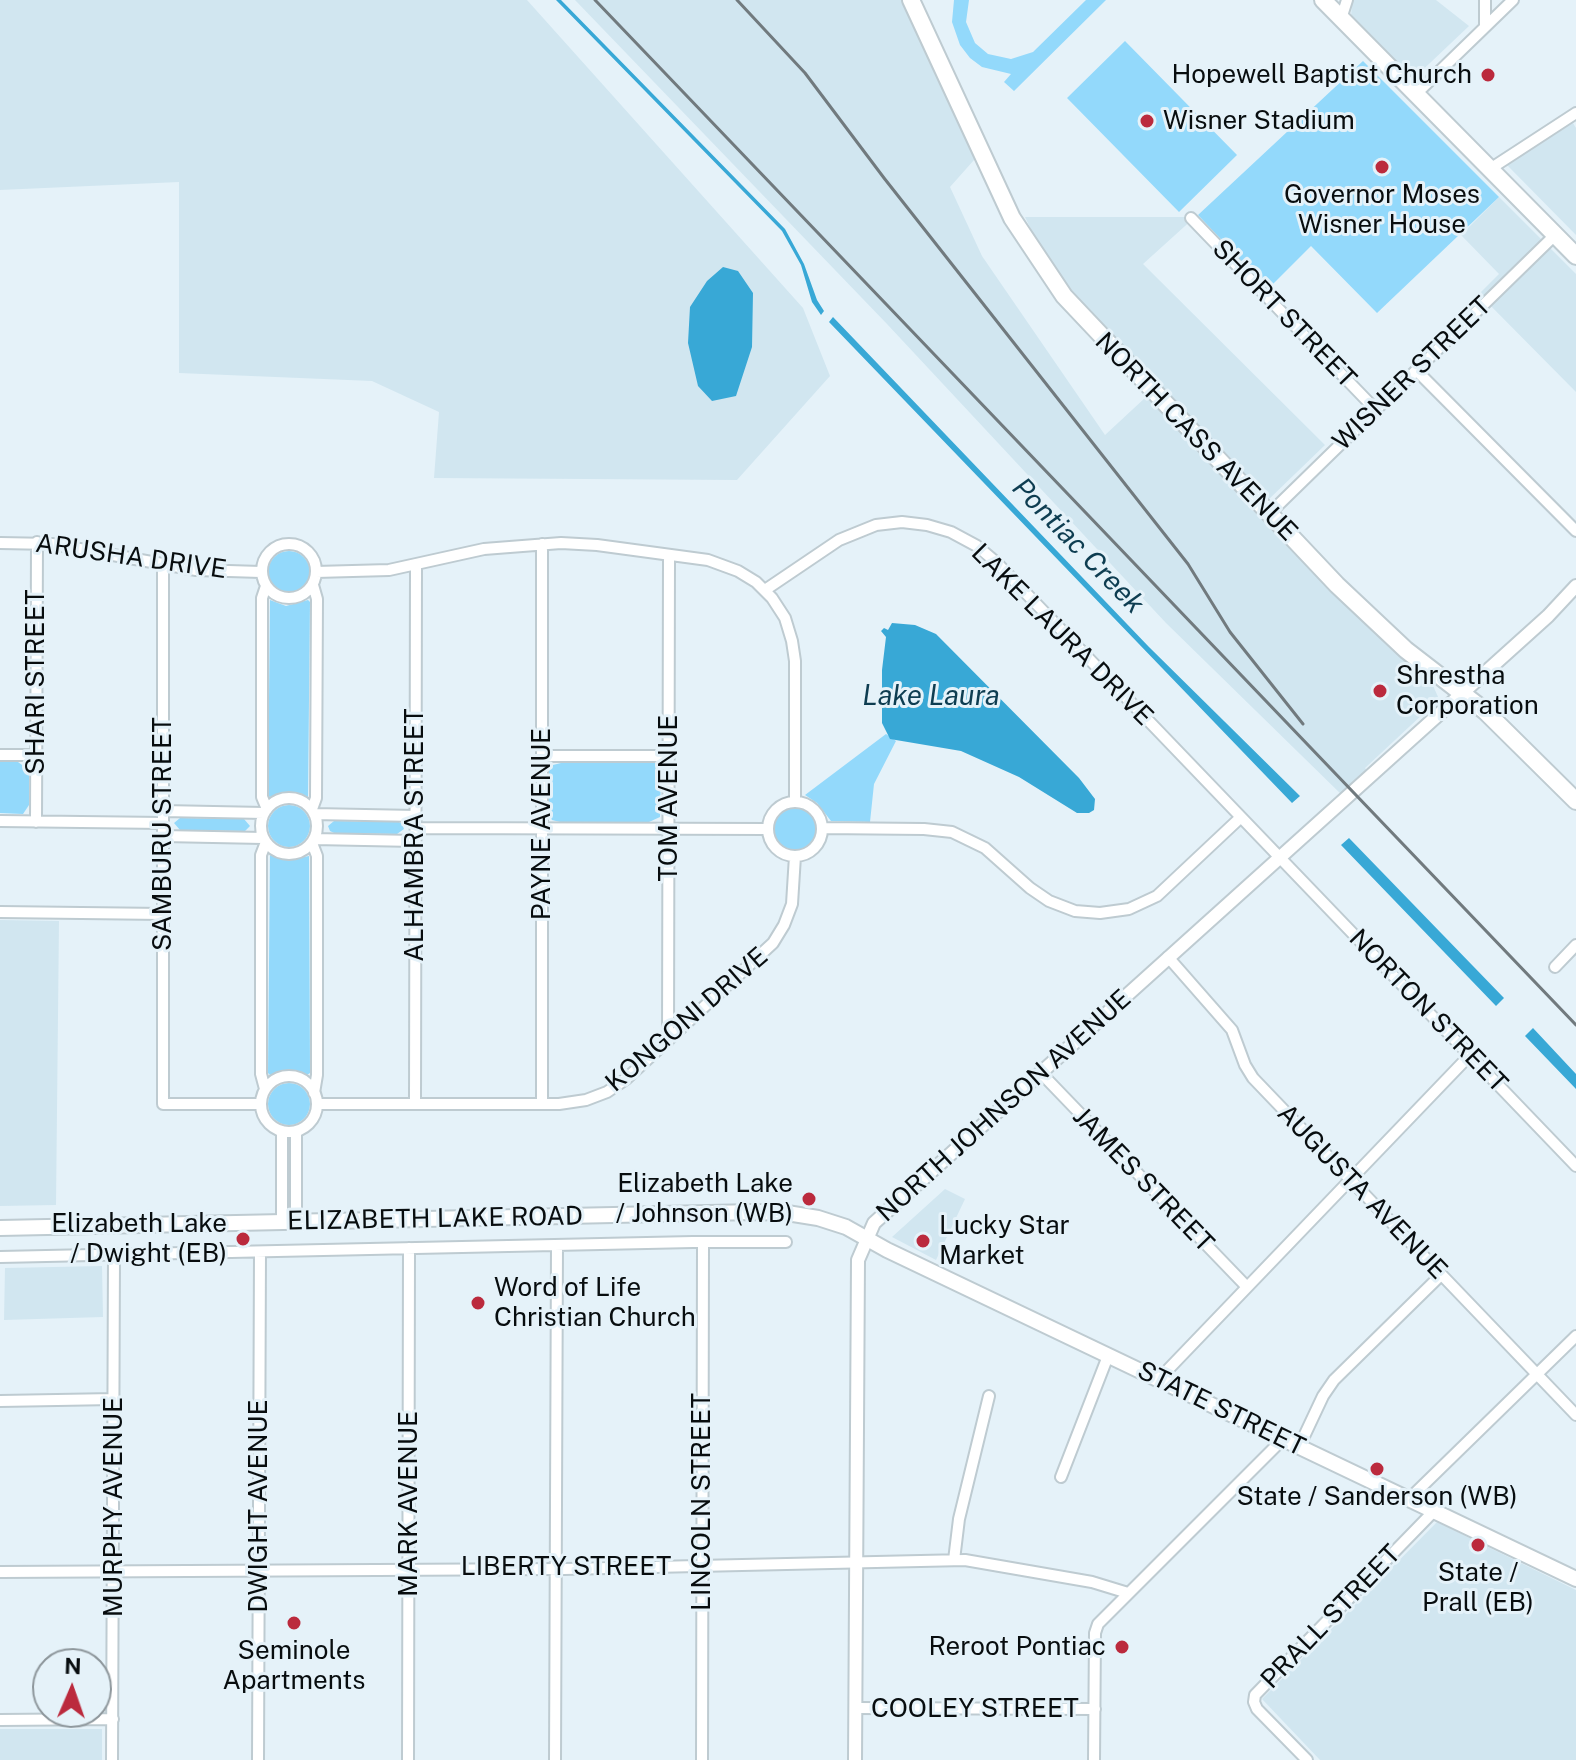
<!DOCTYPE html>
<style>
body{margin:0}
#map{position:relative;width:1576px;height:1760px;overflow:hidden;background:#e5f2f9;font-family:"Public Sans",sans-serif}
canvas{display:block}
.north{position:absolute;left:32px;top:1648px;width:80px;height:80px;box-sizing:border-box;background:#e5f2f9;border:2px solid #8d969b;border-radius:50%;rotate:2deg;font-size:22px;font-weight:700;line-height:32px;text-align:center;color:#080d0f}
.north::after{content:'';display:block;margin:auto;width:28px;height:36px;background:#bb2a3d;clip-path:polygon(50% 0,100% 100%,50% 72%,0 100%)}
</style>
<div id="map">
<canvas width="1576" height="1760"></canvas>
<div class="north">N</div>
</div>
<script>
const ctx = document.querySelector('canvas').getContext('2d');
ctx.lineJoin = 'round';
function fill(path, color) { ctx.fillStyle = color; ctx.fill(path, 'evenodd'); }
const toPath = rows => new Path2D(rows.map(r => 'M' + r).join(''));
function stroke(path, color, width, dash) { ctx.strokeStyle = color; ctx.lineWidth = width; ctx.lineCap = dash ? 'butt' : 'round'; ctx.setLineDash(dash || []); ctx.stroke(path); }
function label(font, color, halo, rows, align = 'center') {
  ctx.font = font + ' "Public Sans",sans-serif'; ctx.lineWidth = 6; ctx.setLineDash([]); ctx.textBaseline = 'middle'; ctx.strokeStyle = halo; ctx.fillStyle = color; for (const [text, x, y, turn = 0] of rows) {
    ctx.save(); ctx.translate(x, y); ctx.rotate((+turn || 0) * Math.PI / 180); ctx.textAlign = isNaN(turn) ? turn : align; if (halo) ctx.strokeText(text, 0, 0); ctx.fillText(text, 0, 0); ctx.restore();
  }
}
fill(toPath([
 [0,0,527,0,803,308,830,376,737,480,434,478,439,412,372,381,179,373,179,182,0,190],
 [575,0,911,0,982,151,950,187,982,256,1105,435,1146,397,1347,606,1394,652,1430,679,1439,699,1365,768,1370,775,1345,798,1166,623,887,324],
 [1352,0,1436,0,1469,26,1411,81,1351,19],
 [1573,123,1576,128,1576,235,1507,165],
 [1499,197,1576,274,1576,392,1479,294,1499,274,1461,235],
 [1025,217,1195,217,1143,264,1325,445,1267,501,1063,284,1040,248],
 [0,920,59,921,56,1205,0,1206],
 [945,1189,965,1199,936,1260,892,1237],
 [102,1266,103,1317,4,1320,5,1268],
 [1437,1522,1576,1590,1576,1760,1320,1760,1262,1699],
 [0,1729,102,1729,102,1760,0,1760]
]), '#d1e6f0');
fill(toPath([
 [954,0,969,0,966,22,975,43,988,54,1011,59,1033,52,1086,0,1106,0,1014,91,1004,82,1011,74,982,67,970,58,960,45,952,22],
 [1125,41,1237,155,1179,212,1067,98],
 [1363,61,1499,197,1377,313,1311,246,1268,289,1198,215],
 '268 572a21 21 0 1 1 42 0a21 21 0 1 1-42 0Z',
 [270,600,286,606,308,600,310,602,308,797,289,792,270,797,268,796],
 [886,734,896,741,874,784,870,822,831,821,817,803,805,795],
 [0,761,18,762,29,770,29,805,23,814,0,813],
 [565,762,656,763,661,771,660,817,649,822,560,822,552,820,548,812,548,772,553,765],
 '268 826a21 21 0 1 1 42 0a21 21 0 1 1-42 0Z',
 '774 829a21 21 0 1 1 42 0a21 21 0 1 1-42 0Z',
 [180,818,244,819,250,826,245,831,180,830,174,823],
 [334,821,399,822,402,824,404,829,397,834,334,833,330,831,328,826],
 [270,855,288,860,309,856,310,1073,307,1075,291,1070,270,1075,268,1073],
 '268 1104a21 21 0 1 1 42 0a21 21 0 1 1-42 0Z'
]), '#93d9fb');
fill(toPath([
 [556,0,561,0,785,229,804,264,817,300,824,311,821,315,812,302,801,265,782,231],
 [723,267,738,271,753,293,752,347,736,396,712,401,698,386,688,343,690,307,707,281],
 [833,317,1149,647,1300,796,1292,803,829,322],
 [892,623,915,625,936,634,1079,778,1095,799,1094,810,1089,813,1077,813,1019,777,961,751,890,739,882,723,882,670,886,637,881,631,884,628,888,630],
 [1349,838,1504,998,1496,1006,1341,845],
 [1533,1028,1576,1074,1576,1089,1525,1036]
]), '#38a8d6');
const minor = toPath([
 [1341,19,1347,0],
 [1485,27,1485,0],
 [1416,94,1513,0],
 [1490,169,1576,113],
 [1191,218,1376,410],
 [1416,370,1576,531],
 [1270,513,1555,235],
 [0,543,52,544,196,570,261,572],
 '262 571a27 27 0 1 1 54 0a27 27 0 1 1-54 0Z',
 [163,565,163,1104,261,1104],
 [316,572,389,570,484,549,561,543,597,545,708,560,738,571,756,582,772,598,785,618,792,641,795,661,795,801],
 [266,586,262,598,262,797,267,809],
 [765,590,839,540,876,525,902,522,927,525,951,532,977,546,997,563,1576,1166],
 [0,755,36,755],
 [542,756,669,756],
 '261 826a28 28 0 1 1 56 0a28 28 0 1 1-56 0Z',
 '768 829a27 27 0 1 1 54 0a27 27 0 1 1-54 0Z',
 [312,809,316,798,317,599,313,585],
 [163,811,264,813],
 [314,814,416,816],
 [0,821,163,823],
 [36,822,37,542],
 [416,828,767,829],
 [822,828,924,829,952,832,985,848,1030,888,1049,901,1075,911,1100,913,1129,909,1157,896,1240,818],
 [163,836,263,838],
 [314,839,415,841],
 [312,843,317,856,317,1075,314,1093],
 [0,912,163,914],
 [1168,957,1232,1030,1245,1065,1253,1078,1576,1415],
 [1555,967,1576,945],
 [668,1041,669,555],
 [1040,1072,1247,1287],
 '261 1104a28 28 0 1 1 56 0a28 28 0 1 1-56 0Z',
 [265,1089,261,1074,261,855,266,842],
 [317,1104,559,1104,586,1100,607,1092,626,1079,773,943,784,925,792,904,795,856],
 [415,1104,416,565],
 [542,1104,542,544],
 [282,1222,282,1131],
 [296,1222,296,1131],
 [0,1257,693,1242,786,1242],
 [1158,1380,1470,1055],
 [0,1401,114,1399],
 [1299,1447,1323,1396,1334,1380,1441,1275],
 [1061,1477,1108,1356],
 [1409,1499,1576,1336],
 [954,1560,959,1519,989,1396],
 [0,1572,564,1569,965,1560,1092,1582,1128,1593],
 [855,1708,1095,1709],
 [0,1720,113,1719],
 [112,1760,114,1255],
 [258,1760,260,1252],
 [408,1760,409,1248],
 [555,1760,557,1245],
 [702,1760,703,1243],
 [1094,1760,1095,1633,1098,1624,1283,1439],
 [1307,1760,1257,1709,1254,1702,1255,1695,1434,1511]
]);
const tertiary = toPath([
 [855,1760,858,1260,874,1223,1548,616,1576,586]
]);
const secondary = toPath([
 [0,1228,755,1212,787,1213,818,1218,846,1227,887,1250,1576,1579]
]);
const primary = toPath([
 [911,0,1012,218,1064,296,1337,585,1406,650,1485,711,1576,801],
 [1323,0,1576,256]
]);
stroke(minor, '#becbd1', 14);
stroke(tertiary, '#becbd1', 16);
stroke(secondary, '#becbd1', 18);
stroke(primary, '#becbd1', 20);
stroke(minor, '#fff', 10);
stroke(tertiary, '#fff', 12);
stroke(secondary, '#fff', 14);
stroke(primary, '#fff', 16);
stroke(toPath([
 [595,0,1576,1025],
 [737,0,805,73,884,178,1188,564,1230,632,1303,724]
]), '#717a7e', 3);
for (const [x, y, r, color] of [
 [1488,75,8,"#bb2a3d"],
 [1147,121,8,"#bb2a3d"],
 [1382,167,8,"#bb2a3d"],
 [1380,691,8,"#bb2a3d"],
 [809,1199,8,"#bb2a3d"],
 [243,1239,8,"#bb2a3d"],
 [923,1241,8,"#bb2a3d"],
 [478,1303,8,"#bb2a3d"],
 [1377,1469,8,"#bb2a3d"],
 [1478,1545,8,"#bb2a3d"],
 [294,1623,8,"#bb2a3d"],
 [1122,1647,8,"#bb2a3d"]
]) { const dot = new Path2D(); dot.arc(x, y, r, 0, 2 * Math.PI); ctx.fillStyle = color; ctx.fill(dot); stroke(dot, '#e5f2f9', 3); }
label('26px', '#080d0f', '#e5f2f9', [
 ["Hopewell Baptist Church",1472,75],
 ["Wisner Stadium",1163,121,"left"],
 ["Governor Moses",1382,195,"center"],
 ["Wisner House",1382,225,"center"],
 ["Shrestha",1396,676,"left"],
 ["Corporation",1396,706,"left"],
 ["Elizabeth Lake",793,1184],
 ["/ Johnson (WB)",793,1214],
 ["Elizabeth Lake",227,1224],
 ["/ Dwight (EB)",227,1254],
 ["Lucky Star",939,1226,"left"],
 ["Market",939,1256,"left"],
 ["Word of Life",494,1288,"left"],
 ["Christian Church",494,1318,"left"],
 ["State / Sanderson (WB)",1377,1497,"center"],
 ["State /",1478,1573,"center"],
 ["Prall (EB)",1478,1603,"center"],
 ["Reroot Pontiac",1106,1647],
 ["Seminole",294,1651,"center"],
 ["Apartments",294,1681,"center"]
], 'right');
label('26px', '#080d0f', '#e5f2f9', [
 ["SHORT STREET",1284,314,46],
 ["WISNER STREET",1412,374,-44],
 ["NORTH CASS AVENUE",1196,437,46],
 ["ARUSHA DRIVE",131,557,8],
 ["LAKE LAURA DRIVE",1062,635,45],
 ["SHARI STREET",36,682,-90],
 ["TOM AVENUE",669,798,-90],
 ["PAYNE AVENUE",542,824,-90],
 ["SAMBURU STREET",163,834,-90],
 ["ALHAMBRA STREET",415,835,-90],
 ["NORTON STREET",1428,1011,46],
 ["KONGONI DRIVE",687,1020,-41],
 ["NORTH JOHNSON AVENUE",1004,1106,-42],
 ["JAMES STREET",1143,1180,46],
 ["AUGUSTA AVENUE",1362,1192,46],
 ["ELIZABETH LAKE ROAD",435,1219,-1],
 ["STATE STREET",1221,1409,26],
 ["LINCOLN STREET",702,1502,-90],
 ["MARK AVENUE",409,1504,-90],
 ["DWIGHT AVENUE",259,1506,-90],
 ["MURPHY AVENUE",114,1507,-90],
 ["LIBERTY STREET",566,1567],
 ["PRALL STREET",1331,1617,-46],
 ["COOLEY STREET",975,1709]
]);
label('italic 28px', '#0e3d51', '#e5f2f9', [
 ["Pontiac Creek",1078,546,46],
 ["Lake Laura",931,696]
]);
</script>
